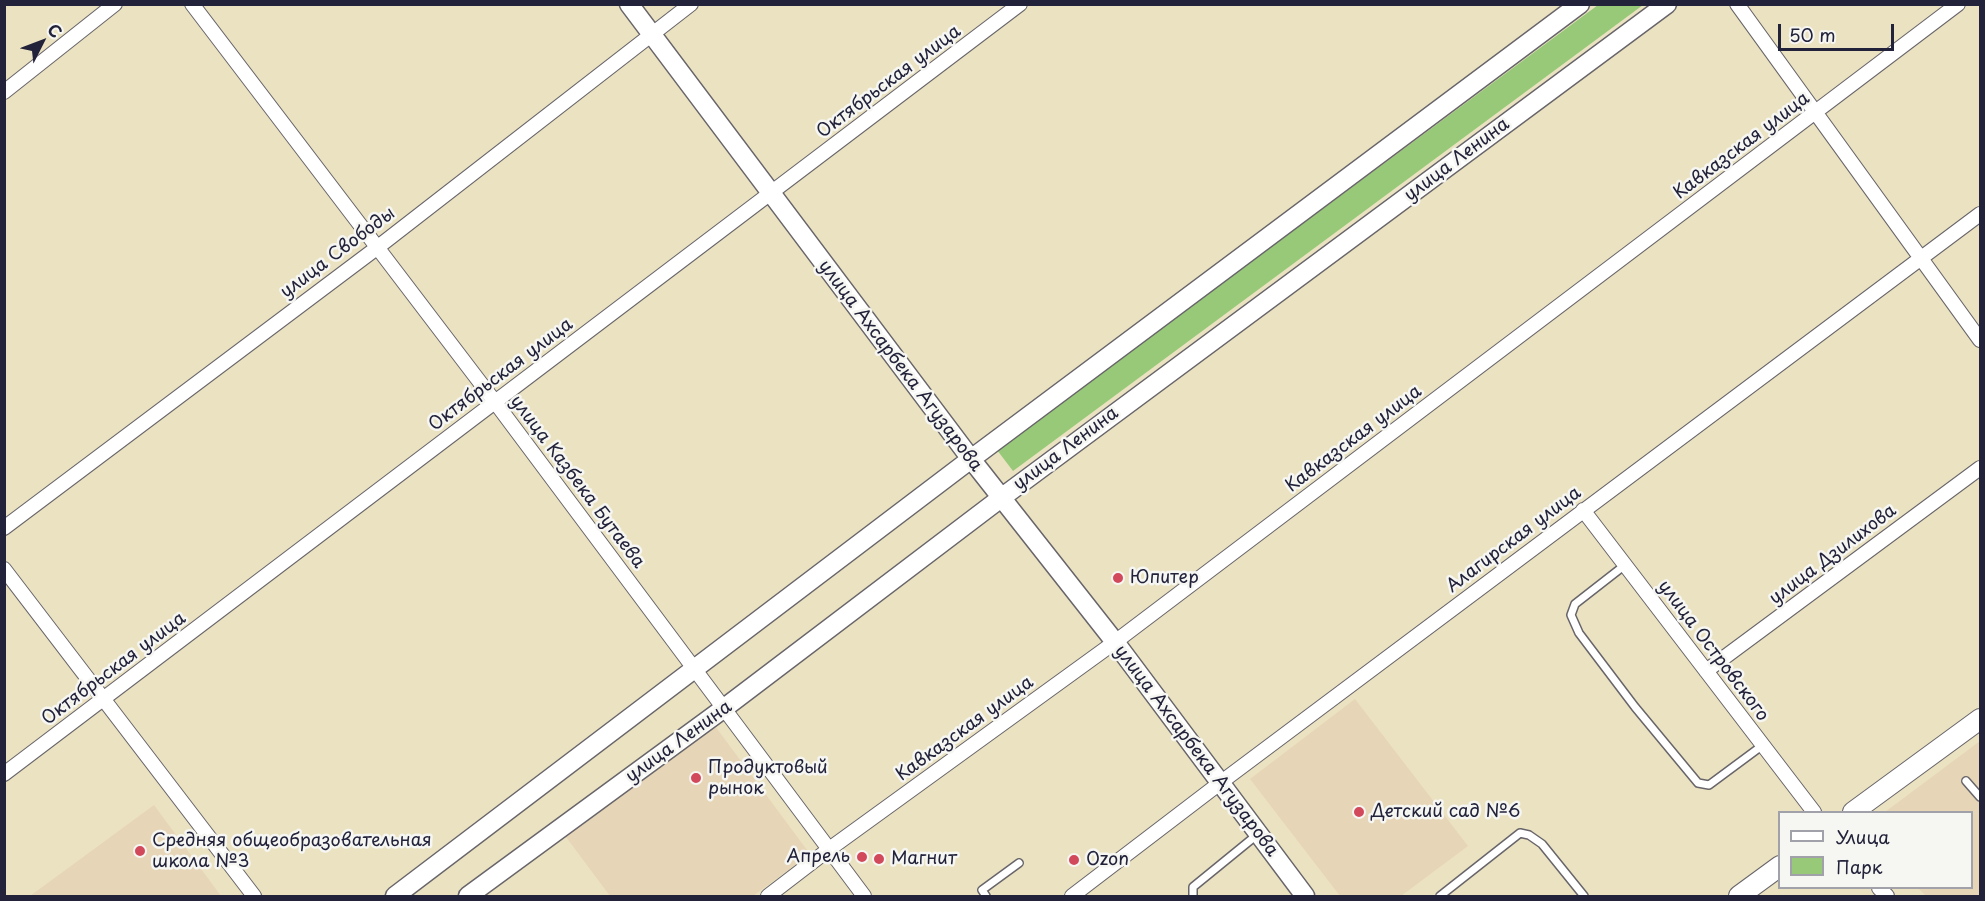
<!DOCTYPE html>
<meta charset="utf-8">
<style>
body{margin:0}
#map{position:relative;width:1985px;height:901px;overflow:hidden;background:#ebe2c1;font-family:"Playpen Sans",sans-serif}
canvas{display:block}
.frame{position:absolute;inset:0;border:6px solid #22223b;pointer-events:none}
.legend{position:absolute;left:1778px;top:811px;width:195px;height:78px;box-sizing:border-box;background:#f6f6f2;border:2px solid #a1a1a9;margin:0;padding:8px 10px;list-style:none;font-size:18px;color:#22223b}
.legend li{display:flex;align-items:center;gap:12px;height:30px}
.legend b{width:30px;border:2px solid #a1a1a9}
.north{position:absolute;left:12px;top:12px;width:60px;height:60px;-webkit-text-stroke:4px #f6f6f2;paint-order:stroke;rotate:48deg;font-size:16px;font-weight:700;line-height:24px;text-align:center;color:#22223b}
.north::after{content:'';display:block;margin:auto;width:21px;height:27px;background:#22223b;clip-path:polygon(50% 0,100% 100%,50% 72%,0 100%)}
.scale{position:absolute;left:1778px;top:24px;width:116px;height:27px;box-sizing:border-box;border:3px solid #22223b;border-top:0;padding-left:8px;font-size:18px;line-height:21px;white-space:nowrap;color:#22223b;-webkit-text-stroke:4px #f6f6f2;paint-order:stroke}
</style>
<div id="map">
<canvas width="1985" height="901"></canvas>
<div class="frame"></div>
<ul class="legend">
<li><b style="height:8px;background:#fff"></b>Улица</li>
<li><b style="height:16px;background:#97c979"></b>Парк</li>
</ul>
<div class="north">С</div>
<div class="scale">50 m</div>
</div>
<script>
const ctx = document.querySelector('canvas').getContext('2d');
ctx.lineJoin = 'round';
function fill(path, color) { ctx.fillStyle = color; ctx.fill(path, 'evenodd'); }
const toPath = rows => new Path2D(rows.map(r => 'M' + r).join(''));
function stroke(path, color, width, dash) { ctx.strokeStyle = color; ctx.lineWidth = width; ctx.lineCap = dash ? 'butt' : 'round'; ctx.setLineDash(dash || []); ctx.stroke(path); }
function label(font, color, halo, rows, align = 'center') {
  ctx.font = font + ' "Playpen Sans",sans-serif'; ctx.lineWidth = 5; ctx.setLineDash([]); ctx.textBaseline = 'middle'; ctx.strokeStyle = halo; ctx.fillStyle = color; for (const [text, x, y, turn = 0] of rows) {
    ctx.save(); ctx.translate(x, y); ctx.rotate((+turn || 0) * Math.PI / 180); ctx.textAlign = isNaN(turn) ? turn : align; if (halo) ctx.strokeText(text, 0, 0); ctx.fillText(text, 0, 0); ctx.restore();
  }
}
fill(toPath([
 [1355,699,1468,846,1401,896,1340,896,1250,779],
 [712,722,810,854,753,896,610,896,563,833],
 [1980,741,1980,896,1926,896,1918,888,1972,888,1972,812,1885,812],
 [154,805,221,896,30,896]
]), '#e6d5b7');
fill(toPath([
 [1598,5,1643,5,1013,471,997,450]
]), '#97c979');
const service = toPath([
 [1625,565,1575,604,1571,615,1579,633,1635,707,1698,783,1709,785,1763,745],
 [1966,781,1980,797],
 [986,896,982,890,1019,863],
 [1193,896,1193,887,1258,834],
 [1440,896,1520,833,1529,835,1542,844,1584,896]
]);
const minor = toPath([
 [192,4,495,402,864,896],
 [1737,4,1980,340],
 [4,92,115,4],
 [1583,510,1814,812],
 [4,528,378,247,691,4],
 [4,569,254,896],
 [1706,671,1980,468],
 [4,774,1020,4],
 [1879,888,1887,896],
 [768,896,828,850,1115,642,1958,4],
 [1072,896,1220,783,1980,214]
]);
const tertiary = toPath([
 [629,4,971,459,1115,642,1305,896],
 [395,896,971,459,1580,4],
 [468,896,723,709,1001,498,1667,4]
]);
const secondary = toPath([
 [1853,812,1980,719],
 [1739,896,1780,866]
]);
stroke(service, '#68656a', 10);
stroke(minor, '#68656a', 16);
stroke(tertiary, '#68656a', 21);
stroke(secondary, '#68656a', 22);
stroke(service, '#fff', 7);
stroke(minor, '#fff', 14);
stroke(tertiary, '#fff', 18);
stroke(secondary, '#fff', 20);
for (const [x, y, r, color] of [
 [1118,578,6,"#d1495b"],
 [696,778,6,"#d1495b"],
 [1359,812,6,"#d1495b"],
 [140,851,6,"#d1495b"],
 [862,857,6,"#d1495b"],
 [879,859,6,"#d1495b"],
 [1074,860,6,"#d1495b"]
]) { const dot = new Path2D(); dot.arc(x, y, r, 0, 2 * Math.PI); ctx.fillStyle = color; ctx.fill(dot); stroke(dot, '#f6f6f2', 2); }
label('18px', '#22223b', '#f6f6f2', [
 ["Октябрьская улица",889,82,-37],
 ["Кавказская улица",1742,146,-37],
 ["улица Ленина",1457,160,-37],
 ["улица Свободы",338,253,-37],
 ["улица Ахсарбека Агузарова",900,366,53],
 ["Октябрьская улица",501,375,-37],
 ["Кавказская улица",1354,439,-37],
 ["улица Ленина",1066,449,-37],
 ["улица Казбека Бутаева",577,482,53],
 ["Алагирская улица",1514,540,-37],
 ["улица Дзилихова",1833,555,-37],
 ["улица Островского",1713,651,53],
 ["Октябрьская улица",114,669,-37],
 ["Кавказская улица",965,729,-36],
 ["улица Ленина",679,742,-36],
 ["улица Ахсарбека Агузарова",1196,751,53]
]);
label('18px', '#22223b', '#f6f6f2', [
 ["Юпитер",1130,578],
 ["Продуктовый",708,768],
 ["рынок",708,789],
 ["Детский сад №6",1371,812],
 ["Средняя общеобразовательная",152,841],
 ["школа №3",152,862],
 ["Апрель",850,857,"right"],
 ["Магнит",891,859],
 ["Ozon",1086,860]
], 'left');
</script>
